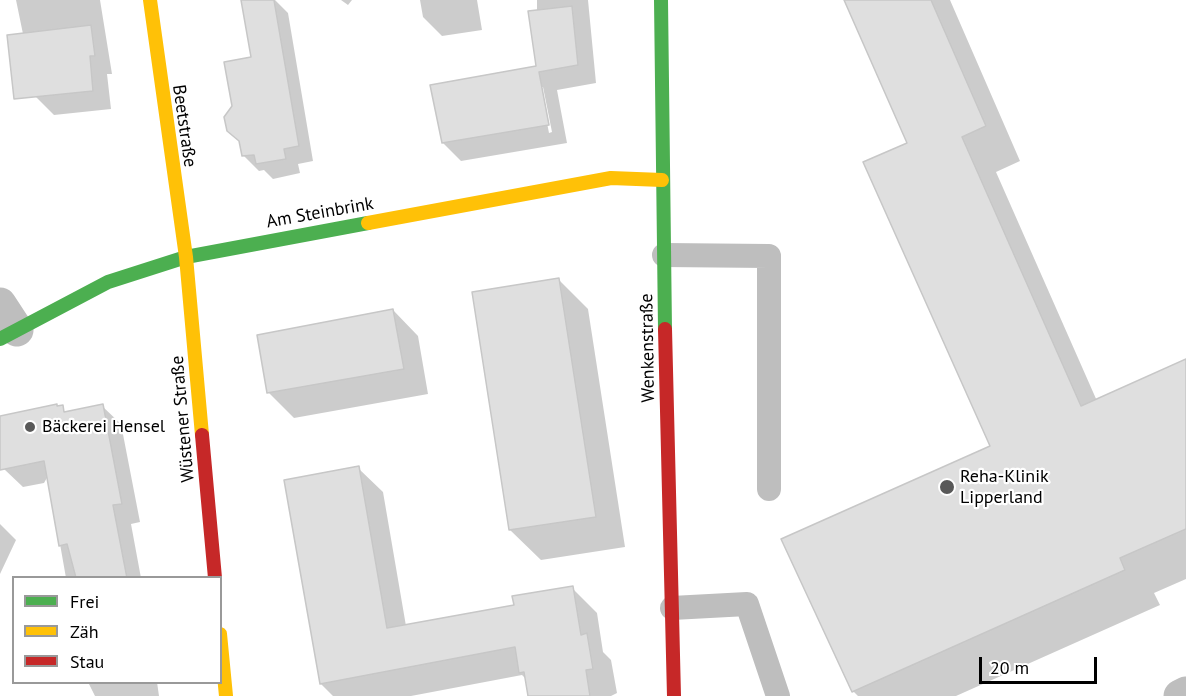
<!DOCTYPE html>
<meta charset="utf-8">
<style>
body{margin:0}
#map{position:relative;width:1186px;height:696px;overflow:hidden;background:#fff;font-family:"PT Sans",sans-serif}
canvas{display:block}
.legend{position:absolute;left:12px;top:576px;width:210px;height:108px;box-sizing:border-box;background:#fff;border:2px solid #999;margin:0;padding:8px 10px;list-style:none;font-size:18px;color:#000}
.legend li{display:flex;align-items:center;gap:12px;height:30px}
.legend b{width:30px;border:2px solid #999}
.scale{position:absolute;left:979px;top:657px;width:118px;height:27px;box-sizing:border-box;border:3px solid #000;border-top:0;padding-left:8px;font-size:18px;line-height:21px;white-space:nowrap;color:#000;-webkit-text-stroke:4px #fff;paint-order:stroke}
</style>
<div id="map">
<canvas width="1186" height="696"></canvas>
<ul class="legend">
<li><b style="height:8px;background:#4caf50"></b>Frei</li>
<li><b style="height:8px;background:#ffc107"></b>Zäh</li>
<li><b style="height:8px;background:#c62828"></b>Stau</li>
</ul>
<div class="scale">20 m</div>
</div>
<script>
const ctx = document.querySelector('canvas').getContext('2d');
ctx.lineJoin = 'round';
function fill(path, color) { ctx.fillStyle = color; ctx.fill(path, 'evenodd'); }
const toPath = rows => new Path2D(rows.map(r => 'M' + r).join(''));
function stroke(path, color, width, dash) { ctx.strokeStyle = color; ctx.lineWidth = width; ctx.lineCap = dash ? 'butt' : 'round'; ctx.setLineDash(dash || []); ctx.stroke(path); }
function label(font, color, halo, rows, align = 'center') {
  ctx.font = font + ' "PT Sans",sans-serif'; ctx.lineWidth = 4.5; ctx.setLineDash([]); ctx.textBaseline = 'middle'; ctx.strokeStyle = halo; ctx.fillStyle = color; for (const [text, x, y, turn = 0] of rows) {
    ctx.save(); ctx.translate(x, y); ctx.rotate((+turn || 0) * Math.PI / 180); ctx.textAlign = isNaN(turn) ? turn : align; if (halo) ctx.strokeText(text, 0, 0); ctx.fillText(text, 0, 0); ctx.restore();
  }
}
fill(toPath([
 [16,0,100,0,112,74,107,74,111,109,54,115,36,97],
 [262,0,275,0,288,13,313,161,298,164,300,173,273,179,264,170,259,171,244,156,241,143,229,131,234,106,252,58],
 [341,0,352,0,348,5],
 [420,0,477,0,482,30,442,36,423,17],
 [537,0,588,0,596,83,557,90,567,143,461,161,443,143,537,68],
 [540,87,543,87,552,132,549,133],
 [846,0,950,0,1020,161,996,172,1097,401,1186,361,1186,579,1154,593,1160,605,956,696,858,696,853,691,992,447,909,144],
 [558,279,588,309,625,547,541,560,510,530],
 [393,310,418,336,428,394,294,418,268,392],
 [102,406,121,424,140,522,131,524,141,578,66,578,48,476,44,483,23,487,4,469,0,448,0,425],
 [358,468,383,492,406,626,515,606,572,588,597,613,603,652,611,660,617,693,611,696,529,696,527,680,522,675,411,696,333,696,321,684],
 [0,524,16,540,0,574],
 [88,682,157,682,159,696,95,696]
]), '#0003');
const building = toPath([
 [241,0,274,0,299,146,284,149,286,159,256,164,254,155,242,156,239,141,227,131,224,117,232,106,224,62,251,57,241,0],
 [844,0,931,0,986,126,962,137,1081,406,1186,359,1186,529,1120,558,1125,570,852,692,781,539,990,446,863,162,907,143,844,0],
 [572,6,578,65,539,72,549,125,442,143,430,85,536,66,528,11,572,6],
 [91,25,95,56,90,56,93,91,14,99,7,35,91,25],
 [559,278,596,517,509,530,472,292,559,278],
 [393,309,404,369,267,393,257,335,393,309],
 [57,404,57,406,63,405,64,412,103,404,122,504,113,505,127,578,76,578,67,544,59,546,44,461,0,470,0,416,57,404],
 [359,466,387,628,514,605,512,596,573,586,581,635,587,633,593,669,586,670,590,696,528,696,524,672,519,673,515,647,320,684,284,480,359,466]
]);
fill(building, '#dfdfdf');
stroke(building, '#c7c7c7', 1.5);
stroke(toPath([
 [664,255,769,256,769,489],
 [672,608,747,604,778,696]
]), '#bebebe', 24);
stroke(toPath([
 [0,304,17,330],
 [1180,696,1186,693]
]), '#bebebe', 33);
stroke(toPath([
 [661,0,665,329],
 [0,339,108,282,186,257,368,223]
]), '#4caf50', 14);
stroke(toPath([
 [150,0,186,257,202,435],
 [368,223,611,178,662,180],
 [220,634,226,696]
]), '#ffc107', 14);
stroke(toPath([
 [665,329,674,696],
 [202,435,215,578]
]), '#c62828', 14);
for (const [x, y, r, color] of [
 [30,427,6,"#595959"],
 [947,487,8,"#595959"]
]) { const dot = new Path2D(); dot.arc(x, y, r, 0, 2 * Math.PI); ctx.fillStyle = color; ctx.fill(dot); stroke(dot, '#fff', 2); }
label('18px', '#000', '#fff', [
 ["Beetstraße",184,126,82],
 ["Am Steinbrink",320,213,-10],
 ["Wenkenstraße",648,348,-91],
 ["Wüstener Straße",183,419,-95]
]);
label('18px', '#000', '#fff', [
 ["Bäckerei Hensel",42,427],
 ["Reha-Klinik",960,477],
 ["Lipperland",960,498]
], 'left');
</script>
